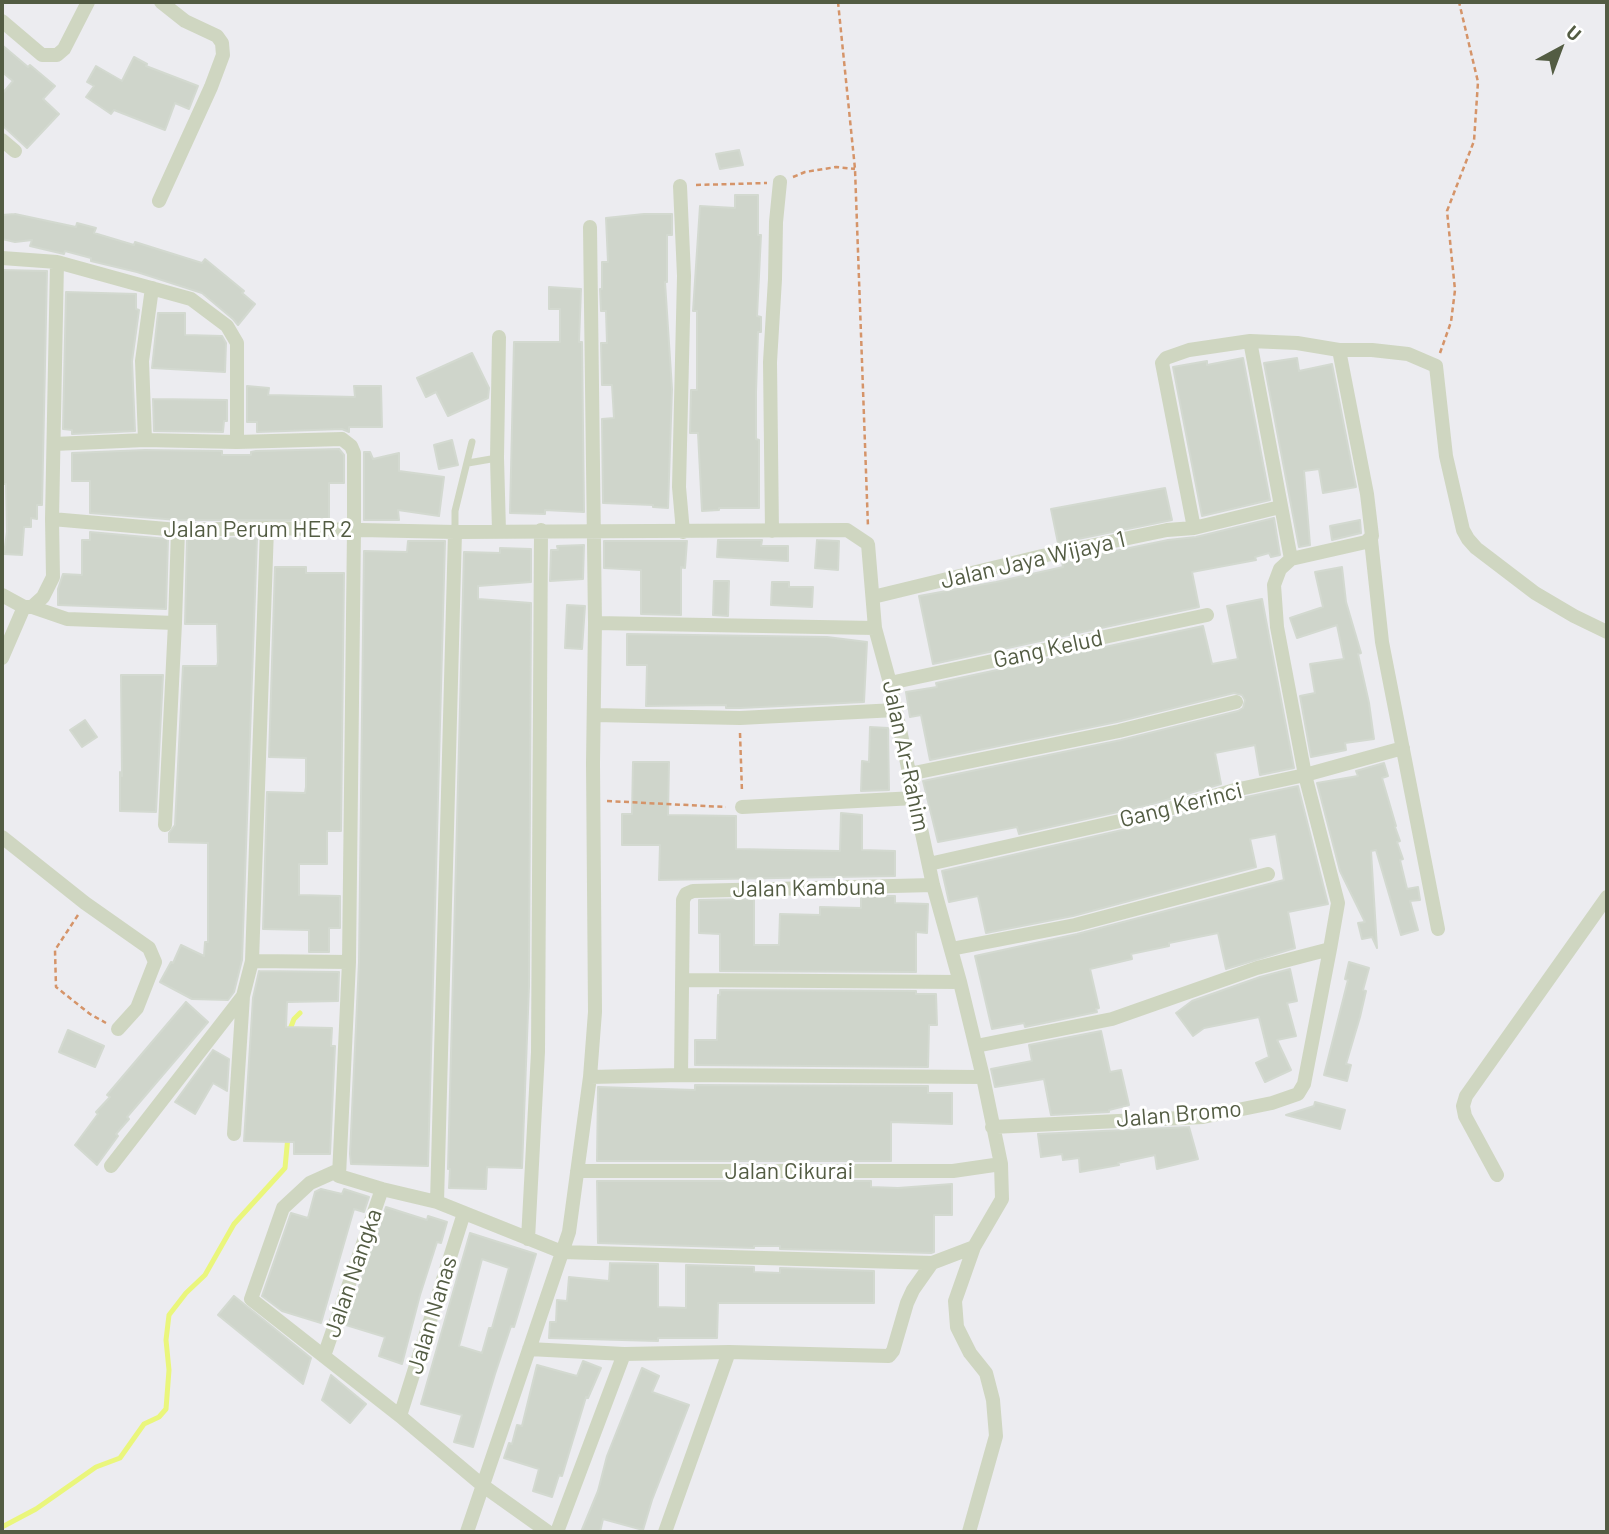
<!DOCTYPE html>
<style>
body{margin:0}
#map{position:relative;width:1609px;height:1534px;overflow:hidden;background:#ececf0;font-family:Barlow,sans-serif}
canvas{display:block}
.frame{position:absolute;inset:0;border:4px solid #535c43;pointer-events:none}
.north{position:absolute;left:1525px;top:14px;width:70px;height:70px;-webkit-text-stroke:5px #fff;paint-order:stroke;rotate:41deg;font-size:19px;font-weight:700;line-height:28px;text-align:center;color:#535c43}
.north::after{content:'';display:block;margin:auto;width:24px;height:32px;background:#535c43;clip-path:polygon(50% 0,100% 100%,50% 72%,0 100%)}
</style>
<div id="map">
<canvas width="1609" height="1534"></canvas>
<div class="frame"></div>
<div class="north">U</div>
</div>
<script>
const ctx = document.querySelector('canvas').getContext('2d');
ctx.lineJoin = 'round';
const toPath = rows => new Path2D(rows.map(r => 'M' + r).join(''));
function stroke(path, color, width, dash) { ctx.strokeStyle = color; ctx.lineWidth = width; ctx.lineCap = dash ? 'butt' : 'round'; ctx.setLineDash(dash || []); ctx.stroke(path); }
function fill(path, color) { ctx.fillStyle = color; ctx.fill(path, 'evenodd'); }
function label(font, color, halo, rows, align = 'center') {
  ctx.font = font + ' Barlow,sans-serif'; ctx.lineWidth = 6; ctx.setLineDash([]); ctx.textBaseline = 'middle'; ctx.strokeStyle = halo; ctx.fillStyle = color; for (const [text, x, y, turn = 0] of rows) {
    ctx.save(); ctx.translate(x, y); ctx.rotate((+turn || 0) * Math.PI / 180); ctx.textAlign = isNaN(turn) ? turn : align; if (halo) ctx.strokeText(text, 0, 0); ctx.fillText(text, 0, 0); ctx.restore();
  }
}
stroke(toPath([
 [289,1032,294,1019,300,1013],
 [2,1527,36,1509,96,1467,120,1458,144,1424,159,1417,166,1409,169,1370,166,1340,169,1315,186,1293,205,1275,234,1224,285,1168,288,1136]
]), '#eaf67c', 5);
const building = toPath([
 [2,45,28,67,30,65,55,86,43,99,59,114,27,148,2,125,2,94,13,81,2,72,2,45],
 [134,57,147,64,146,66,198,86,189,109,175,103,165,130,114,110,111,114,86,97,94,86,87,82,96,66,122,81,134,57],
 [739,150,743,165,720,169,716,154,739,150],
 [735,195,758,195,758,235,761,235,757,316,761,317,761,332,758,332,756,392,756,439,759,440,759,508,719,508,719,510,702,511,698,433,690,433,691,390,697,390,697,311,693,311,700,206,735,208,735,195],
 [15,214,76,227,77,223,96,228,94,233,134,245,135,242,202,263,205,259,244,291,242,293,255,304,238,325,233,319,202,293,137,272,91,261,91,258,65,251,64,254,30,246,32,240,15,242,2,239,2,215,15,214],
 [644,214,672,214,672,235,667,235,667,282,665,282,672,389,668,508,653,507,653,505,603,503,602,419,614,418,612,385,602,385,601,343,607,343,606,311,601,311,600,289,602,289,602,262,608,262,606,218,644,214],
 [2,270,47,271,42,505,37,505,37,519,31,518,31,527,24,527,22,555,4,554,7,532,6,484,2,484,2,270],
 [549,287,581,289,579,342,582,342,584,512,545,510,545,514,510,513,514,342,560,342,560,309,549,309,549,287],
 [66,292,136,294,136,309,139,310,132,361,135,431,72,434,72,430,63,429,66,292],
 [158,313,185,313,185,335,222,336,226,343,225,372,152,368,158,313],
 [472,353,489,388,488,398,448,416,436,392,426,397,417,378,472,353],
 [1243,358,1270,500,1202,516,1173,367,1207,361,1207,365,1243,358],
 [1297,358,1299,371,1332,364,1356,487,1323,493,1319,469,1304,471,1310,545,1299,547,1264,363,1297,358],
 [247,386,269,388,268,395,355,397,354,386,381,386,382,427,349,427,349,432,342,429,257,432,257,422,247,422,247,386],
 [153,399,227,400,227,421,224,421,223,432,154,431,153,399],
 [452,440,458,465,439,469,434,445,452,440],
 [339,449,344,455,344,483,329,483,329,520,178,520,90,513,90,481,72,481,72,453,145,450,222,451,222,455,251,455,251,452,256,451,339,449],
 [364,452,370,452,373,459,399,453,399,471,444,477,439,516,398,510,399,520,364,520,364,452],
 [1165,488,1172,520,1058,543,1051,509,1165,488],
 [1274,518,1280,555,1271,557,1269,553,1255,557,1256,560,1192,572,1199,607,933,664,919,596,996,582,1063,567,1062,562,1168,540,1196,537,1274,518],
 [1360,520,1361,533,1332,540,1330,526,1360,520],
 [90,532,168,539,166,609,58,605,58,589,63,574,82,575,82,540,90,540,90,532],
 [257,538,242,960,234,992,228,1000,192,999,160,982,171,962,173,963,181,945,204,956,205,942,208,942,208,843,169,842,169,833,175,825,183,666,217,666,218,662,217,624,185,624,187,539,257,538],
 [718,540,762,540,761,546,788,546,788,561,717,557,718,540],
 [817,540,839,541,838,570,815,568,817,540],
 [408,541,445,541,428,1166,351,1164,350,1154,359,962,364,551,407,552,408,541],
 [604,541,687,541,685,568,681,567,681,615,641,614,641,570,604,568,604,541],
 [584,545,583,579,550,581,551,550,558,550,557,546,584,545],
 [500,548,531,549,531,582,478,586,478,599,531,603,529,986,522,1168,487,1167,486,1189,449,1188,450,1169,448,1169,464,552,500,553,500,548],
 [275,567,306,567,306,573,344,573,341,831,327,831,327,864,299,864,299,895,340,896,340,928,329,928,329,952,309,952,309,930,263,929,267,792,305,793,306,787,306,758,269,757,275,567],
 [1342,567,1346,602,1361,653,1358,654,1369,703,1374,739,1345,743,1346,750,1311,757,1300,696,1315,693,1310,664,1344,659,1337,625,1297,638,1290,618,1323,607,1315,572,1342,567],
 [714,581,729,581,728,616,713,615,714,581],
 [772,582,789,582,789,587,813,587,812,607,771,605,772,582],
 [1262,599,1294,768,1260,775,1255,745,1215,753,1221,784,1149,805,1019,834,1017,827,938,842,923,781,1121,740,1238,711,1243,708,1245,700,1242,695,1234,693,1117,722,930,760,921,715,910,717,906,692,937,687,936,683,1203,626,1212,664,1238,659,1227,606,1262,599],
 [567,605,585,606,582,649,565,648,567,605],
 [627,634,827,637,867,642,864,702,740,708,726,708,726,705,646,706,647,665,627,665,627,634],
 [121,675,163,675,156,812,120,811,120,772,122,776,121,675],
 [85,720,97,737,82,747,70,730,85,720],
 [870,727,888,728,889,790,861,791,862,761,869,762,870,727],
 [633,762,669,762,668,815,736,816,736,849,840,851,841,813,862,815,862,850,895,851,895,876,659,880,660,845,622,845,622,814,632,814,633,762],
 [1384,763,1388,776,1382,778,1396,826,1395,827,1400,841,1397,842,1403,859,1400,860,1407,889,1418,887,1420,900,1410,901,1418,930,1401,935,1376,850,1371,851,1377,948,1372,937,1362,939,1358,923,1365,922,1340,871,1317,783,1358,776,1356,771,1384,763],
 [1298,786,1328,904,1288,912,1295,948,1226,969,1218,933,1169,943,1169,946,1131,954,1132,959,1090,969,1099,1008,1096,1009,1097,1012,1025,1027,1024,1023,992,1029,975,956,1077,934,1284,880,1276,834,1250,839,1256,867,1073,916,986,933,978,896,949,902,942,871,1153,823,1237,799,1298,786],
 [861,896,895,896,895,903,928,904,927,933,916,932,916,972,720,971,720,934,699,933,699,900,754,899,754,945,779,945,780,914,820,915,820,907,861,908,861,896],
 [1349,962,1369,968,1363,990,1366,991,1360,1017,1346,1064,1351,1065,1347,1081,1324,1075,1348,980,1345,979,1349,962],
 [1290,969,1297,1001,1287,1003,1296,1036,1277,1040,1291,1070,1265,1082,1256,1063,1269,1057,1259,1017,1204,1028,1193,1036,1176,1013,1192,1001,1260,977,1290,969],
 [259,971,339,972,338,1001,287,1002,286,1027,332,1028,331,1046,335,1046,330,1154,294,1154,294,1142,244,1141,253,998,259,971],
 [720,990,916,991,916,994,936,994,937,1025,929,1025,928,1067,695,1065,695,1040,717,1040,718,995,720,995,720,990],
 [186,1002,208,1022,127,1117,129,1119,116,1134,118,1136,97,1165,75,1145,98,1114,96,1112,110,1097,107,1095,186,1002],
 [68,1030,104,1046,95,1067,59,1052,68,1030],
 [1101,1031,1110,1072,1121,1070,1129,1105,1109,1110,1109,1112,1051,1115,1044,1079,995,1087,991,1069,1032,1061,1029,1045,1101,1031],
 [213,1050,229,1059,227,1091,213,1083,195,1114,175,1102,213,1050],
 [695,1085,928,1086,928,1093,952,1093,952,1124,891,1122,891,1161,597,1161,598,1087,695,1090,695,1085],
 [1315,1102,1345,1110,1340,1129,1286,1115,1314,1106,1315,1102],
 [1189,1127,1198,1159,1157,1169,1155,1155,1118,1163,1119,1165,1080,1172,1079,1158,1063,1160,1062,1154,1041,1157,1038,1134,1189,1127],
 [597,1181,871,1181,871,1187,898,1188,952,1184,952,1215,934,1215,934,1252,931,1253,780,1249,780,1246,754,1246,754,1248,598,1243,597,1181],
 [321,1189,342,1194,344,1189,369,1197,364,1212,354,1209,321,1323,282,1311,262,1296,291,1213,308,1218,315,1192,321,1189],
 [386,1207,427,1220,428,1216,447,1222,441,1243,437,1242,420,1295,402,1364,379,1356,385,1337,346,1325,386,1207],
 [470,1233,536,1254,514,1327,511,1326,495,1374,473,1447,454,1442,462,1415,421,1404,470,1233],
 [482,1259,509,1268,492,1328,489,1328,482,1353,459,1346,482,1259],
 [610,1263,658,1264,658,1307,686,1308,686,1265,754,1267,754,1272,780,1273,780,1268,874,1271,874,1303,718,1303,717,1338,658,1338,658,1341,549,1338,550,1322,556,1322,557,1300,567,1301,569,1277,609,1281,610,1263],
 [234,1296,311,1358,303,1384,218,1315,234,1296],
 [583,1361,601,1368,588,1398,586,1397,562,1476,559,1475,552,1497,533,1491,539,1469,504,1458,509,1443,512,1444,517,1425,522,1426,537,1365,577,1376,583,1361],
 [642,1368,659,1376,652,1392,689,1405,652,1500,643,1530,603,1519,600,1532,581,1532,598,1491,607,1456,642,1368],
 [331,1375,366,1404,350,1423,322,1400,331,1375]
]);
fill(building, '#cfd5cb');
stroke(building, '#d3d9d0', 2);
stroke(toPath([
 [838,2,855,169,868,527],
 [793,177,805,172,836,167,855,169],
 [696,185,767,183],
 [1440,353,1451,322,1455,290,1447,211,1474,141,1478,82,1459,2],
 [740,733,742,792],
 [607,801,726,807],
 [78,915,55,950,56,987,90,1014,106,1023]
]), '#d59469', 2.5, [5, 3.5]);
stroke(toPath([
 [468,463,497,458],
 [455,532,455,511,472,442]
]), '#cfd6c1', 7);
stroke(toPath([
 [2,21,42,55,57,55,64,49,88,2],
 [2,140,15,151],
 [680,186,684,276,679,487,683,532],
 [159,201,211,87,223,55,222,43,217,36,185,21,161,2],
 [2,258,57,262],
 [499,337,497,458,499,531],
 [1250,341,1291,559,1280,569,1274,585,1277,627,1305,775,1403,748],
 [1339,350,1372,350,1408,354,1436,366,1446,456,1463,530,1468,539,1476,548,1535,593,1574,616,1607,632],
 [145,440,142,361,152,288],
 [54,444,145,440,237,442],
 [52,519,57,262,191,299,227,326,237,343,237,442,342,439,351,446,354,453,354,529,349,962,339,1176,382,1189,437,1202],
 [1194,528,1162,363,1166,358,1189,350,1250,341,1297,343,1339,350,1367,494,1372,536,1366,542,1291,559],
 [772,531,770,362,775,279,776,222,780,182],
 [455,532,437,1202,562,1252,932,1263],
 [1371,540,1382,642,1438,929],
 [2,595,24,607,32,607,43,597,53,577,52,519,178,530,267,528,455,532,847,530,868,544,875,628,890,683,933,885,960,982,983,1077,1001,1164,1002,1199,974,1247,955,1301,957,1327,970,1353,986,1373,993,1400,996,1436,969,1532],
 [873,597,1042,556,1167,530,1194,528,1280,507],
 [32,607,67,619,175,623],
 [595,623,875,628],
 [2,658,24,607],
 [890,683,1207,615],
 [594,715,740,718,896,710],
 [909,774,1119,731,1236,702],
 [742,807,915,798],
 [165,825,175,623,178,530],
 [2,837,85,903,149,948,155,962,137,1008,118,1029],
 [929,864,1151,814,1235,790,1305,775,1338,903,1330,949,1257,968,1112,1019,976,1046],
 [951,949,1075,925,1268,874],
 [252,961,349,962],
 [683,980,960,982],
 [681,1075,683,900,686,894,693,891,933,885],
 [590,1077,681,1075,983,1077],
 [992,1127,1203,1117,1272,1103,1298,1094,1304,1084,1330,949],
 [234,1134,243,996],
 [111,1166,243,996,252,961,267,528],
 [339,1170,310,1183,283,1208,251,1299,400,1416,482,1485,548,1532],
 [577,1171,953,1171,1001,1164],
 [1497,1175,1465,1116,1463,1106,1466,1096,1607,897],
 [528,1239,538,1052,541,530],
 [529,1349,624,1354,729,1352,889,1356,893,1351,907,1303,913,1290,932,1263,974,1247],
 [324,1356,382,1189],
 [400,1416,464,1213],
 [467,1532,569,1232,590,1077,595,1012,593,763,595,623,590,227],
 [557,1532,624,1354],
 [665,1532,729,1352]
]), '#cfd6c1', 14);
label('23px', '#535c43', '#fff', [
 ["Jalan Perum HER 2",258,529],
 ["Jalan Jaya Wijaya 1",1033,560,-13],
 ["Gang Kelud",1048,649,-12],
 ["Jalan Ar-Rahim",906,756,78],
 ["Gang Kerinci",1181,805,-14],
 ["Jalan Kambuna",809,888,-1],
 ["Jalan Bromo",1179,1114,-5],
 ["Jalan Cikurai",789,1171],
 ["Jalan Nangka",353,1273,-71],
 ["Jalan Nanas",432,1315,-73]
]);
</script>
